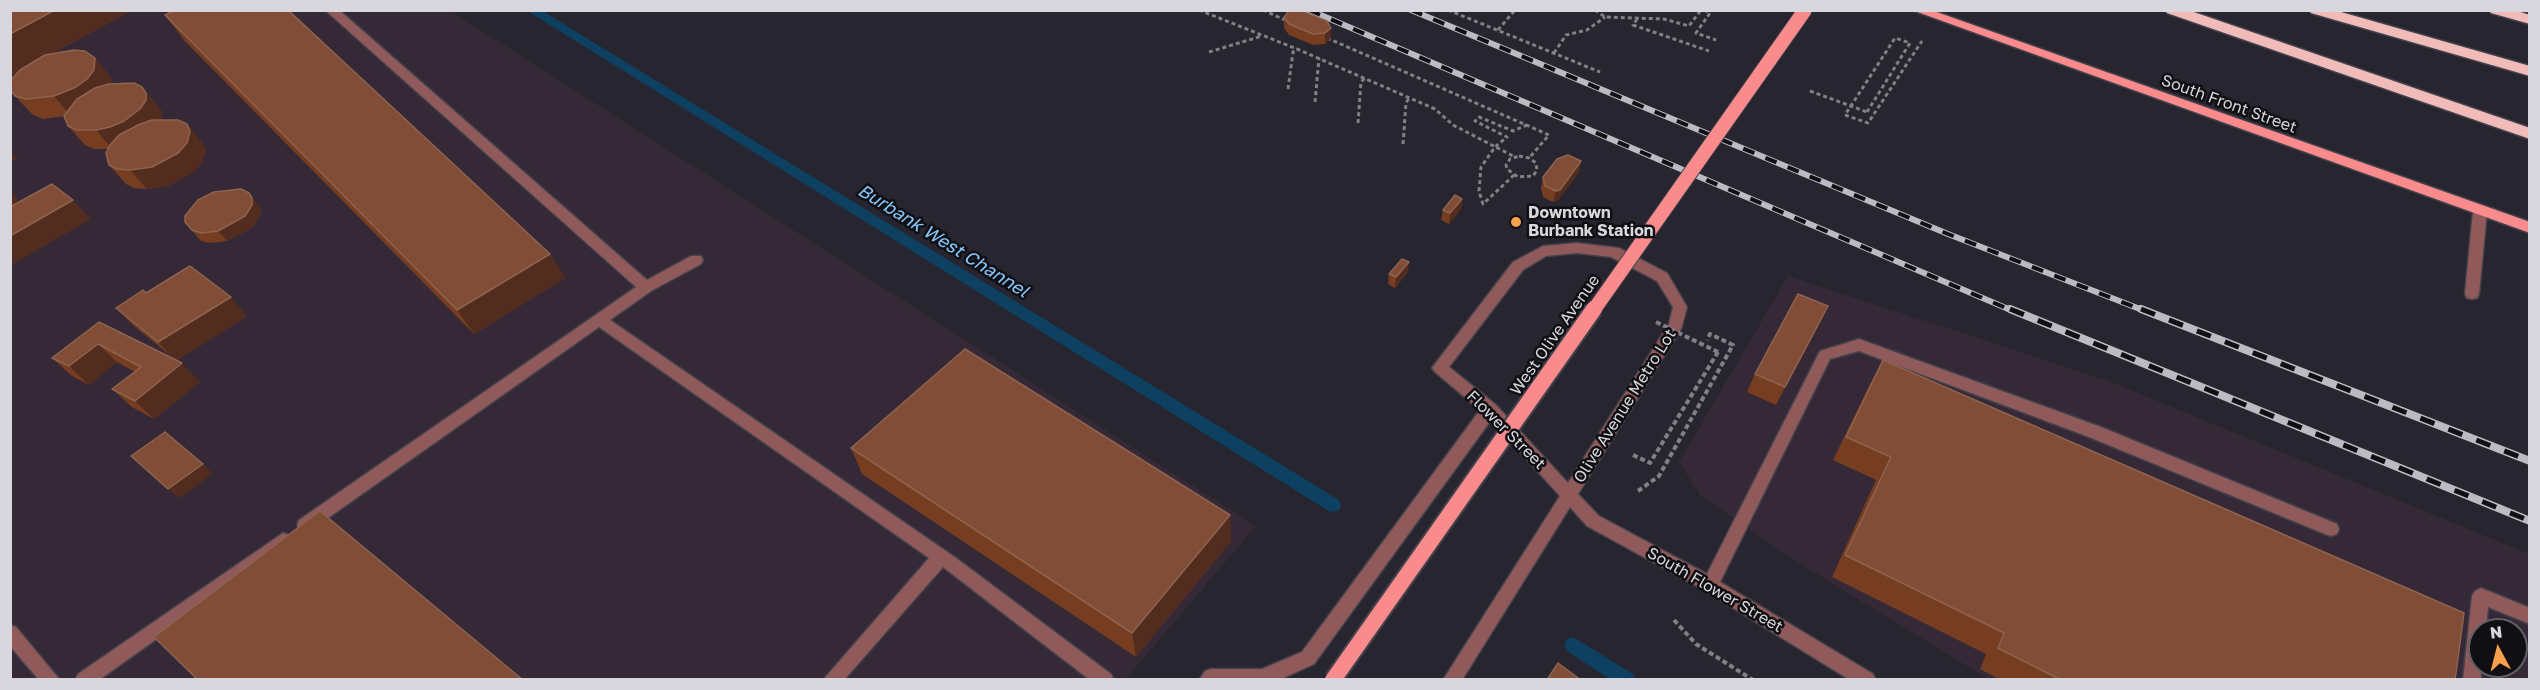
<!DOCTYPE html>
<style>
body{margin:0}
#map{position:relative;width:2540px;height:690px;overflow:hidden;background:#27252f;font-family:"Golos Text",sans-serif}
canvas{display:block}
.frame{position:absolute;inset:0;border:12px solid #d8d7de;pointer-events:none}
.north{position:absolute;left:2468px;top:618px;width:60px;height:60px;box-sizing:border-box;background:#100f13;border:2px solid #605f64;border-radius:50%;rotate:353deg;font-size:16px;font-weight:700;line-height:24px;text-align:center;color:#d8d7de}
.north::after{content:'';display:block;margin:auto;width:21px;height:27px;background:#f9a04d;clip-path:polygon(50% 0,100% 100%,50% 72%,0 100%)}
</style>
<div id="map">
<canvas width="2540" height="690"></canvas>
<div class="frame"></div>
<div class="north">N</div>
</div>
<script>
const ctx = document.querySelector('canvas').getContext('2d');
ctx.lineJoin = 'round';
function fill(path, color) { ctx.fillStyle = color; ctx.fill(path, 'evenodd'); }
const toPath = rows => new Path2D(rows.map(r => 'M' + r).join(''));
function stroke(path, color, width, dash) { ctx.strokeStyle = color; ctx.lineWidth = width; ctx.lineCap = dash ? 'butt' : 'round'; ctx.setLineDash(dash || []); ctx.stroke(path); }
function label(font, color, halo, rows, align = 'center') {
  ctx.font = font + ' "Golos Text",sans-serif'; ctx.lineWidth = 5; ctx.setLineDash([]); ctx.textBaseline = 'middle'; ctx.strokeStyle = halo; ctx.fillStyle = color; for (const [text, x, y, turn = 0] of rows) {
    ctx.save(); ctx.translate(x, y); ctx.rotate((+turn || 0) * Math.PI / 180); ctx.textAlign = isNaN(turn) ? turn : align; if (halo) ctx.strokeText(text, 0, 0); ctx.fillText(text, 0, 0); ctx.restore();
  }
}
fill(toPath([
 [10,11,451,11,1256,526,1126,679,11,679],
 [1788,276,2109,381,2529,554,2529,679,1988,679,1789,557,1700,495,1679,462],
 [2480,630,2516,630,2516,666,2480,666]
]), '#352937');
fill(toPath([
 [526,10,541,10,1339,500,1341,505,1339,510,1333,512,1327,510,526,10],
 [1573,637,1633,674,1636,680,1611,680,1567,651,1564,645,1567,639,1573,637]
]), '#0d4061');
const minor = toPath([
 [325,10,339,10,647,280,691,256,701,256,703,260,701,264,651,291,610,320,956,558,1111,674,1114,680,1090,680,943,567,844,680,823,680,929,558,599,327,311,530,305,532,299,530,297,525,299,520,636,287,325,10],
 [2480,206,2487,211,2479,294,2477,298,2472,299,2467,298,2465,294,2473,211,2480,206],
 [1577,243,1619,248,1667,273,1687,307,1681,329,1578,494,1599,516,1707,574,1820,351,1859,339,2101,427,2337,524,2339,529,2337,534,2331,536,2325,534,2089,437,1859,351,1830,359,1720,582,1873,674,1876,680,1850,680,1704,590,1587,526,1570,507,1462,680,1443,680,1560,496,1491,420,1314,664,1279,680,1199,680,1205,671,1211,669,1262,669,1302,652,1480,410,1435,372,1432,368,1435,364,1513,262,1543,246,1577,243],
 [1577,253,1611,257,1657,281,1673,307,1669,324,1568,483,1496,405,1449,367,1523,270,1546,256,1577,253],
 [283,533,289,535,291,540,289,545,99,680,75,680,78,674,283,533],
 [2481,588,2530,608,2530,624,2488,607,2486,630,2480,630,2481,680,2463,680,2472,596,2475,591,2481,588],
 [10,625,16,627,60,680,39,680,10,646,10,625]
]);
const major = toPath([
 [1912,10,1931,10,2530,222,2530,233,1912,10]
]);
const highway = toPath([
 [2165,10,2188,10,2530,128,2530,139,2167,13,2165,10],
 [2309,10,2334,10,2530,66,2530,76,2311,13,2309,10],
 [2489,10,2514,10,2530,15,2530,24,2491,13,2489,10]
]);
stroke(minor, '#43414b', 3);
stroke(major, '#43414b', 3);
stroke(highway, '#43414b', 3);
stroke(toPath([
 [1199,10,1297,49,1435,109,1453,125,1515,157],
 [1263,10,1287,21],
 [1448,10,1600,72],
 [1595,10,1605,17,1664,19,1689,26,1701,10],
 [1704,10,1710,13,1696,33,1716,40],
 [1637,19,1633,25,1709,51],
 [1498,30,1515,10],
 [1327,38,1549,135,1529,158],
 [1209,52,1262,36],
 [1554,53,1566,35,1587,30,1605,17],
 [1288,89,1293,52,1297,49],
 [1315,102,1319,58],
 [1867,112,1910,43,1895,38,1845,115,1868,123,1922,41],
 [1358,123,1361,82,1365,78],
 [1403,144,1406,103,1409,98],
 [1519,156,1529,158,1536,163,1537,170,1533,176,1518,177,1507,169,1506,165,1510,159,1519,156],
 [1514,175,1483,204,1479,191,1481,167,1495,147,1507,137,1475,121,1479,117,1513,131,1527,125]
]), '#817f88', 3, [4, 3]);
stroke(toPath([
 [1633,455,1650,463,1718,352],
 [1638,491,1659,476,1733,345,1710,334,1707,340],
 [1674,620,1696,644,1753,680]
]), '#817f88', 4, [5, 3]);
fill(minor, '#905a5a');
fill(major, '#f98b8c');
fill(highway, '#f1bbba');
const railFar1 = toPath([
 [1309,10,2013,311],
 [1411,10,1948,234,2145,311]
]);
const rail = toPath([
 [2010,309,2530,521],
 [2141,309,2530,461]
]);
stroke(railFar1, '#bcbbc2', 6);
stroke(rail, '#bcbbc2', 8);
stroke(railFar1, '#100f13', 4, [12]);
stroke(rail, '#100f13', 5, [15]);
const majorBridgeFar1 = toPath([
 [1593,311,1805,10]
]);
const majorBridge = toPath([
 [1333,680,1594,309]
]);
stroke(majorBridgeFar1, '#43414b', 16, []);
stroke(majorBridge, '#43414b', 20, []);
stroke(toPath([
 [1810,91,1867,112]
]), '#817f88', 3, [4, 3]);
stroke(toPath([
 [1656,322,1718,352]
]), '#817f88', 4, [5, 3]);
stroke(majorBridgeFar1, '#f98b8c', 14);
stroke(majorBridge, '#f98b8c', 16);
fill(toPath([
 [10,10,133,10,51,54,95,58,111,78,111,84,142,87,162,112,161,120,187,124,202,143,206,150,202,162,194,172,168,186,147,189,134,188,126,184,109,165,108,149,94,149,85,145,68,126,65,116,43,119,33,115,15,96,18,72,10,76],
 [165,15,550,254,565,278,474,334,184,40],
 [1284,17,1331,28,1331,38,1325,44,1313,45,1289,35,1284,28],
 [1581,161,1579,172,1558,200,1553,202,1543,197,1541,188,1543,177],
 [1462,199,1461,209,1449,224,1441,220,1443,210],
 [261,208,260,215,253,227,227,241,210,243,201,241,185,222],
 [1408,272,1395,288,1388,284,1389,274],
 [146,293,247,316,176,361,200,382,154,419,132,407,112,389,135,372,117,362,89,385,72,376,52,358,99,322,176,360,134,326,116,308],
 [1819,325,1776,405,1747,392,1755,374],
 [1883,360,2455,680,2001,680,1980,669,1986,654,1832,577,1876,480,1833,460,1870,384],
 [851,448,1230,515,1231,541,1136,657,862,474]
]), '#763d21');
fill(toPath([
 [55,10,133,10,10,76,10,34],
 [1331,28,1331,38,1325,44,1325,33],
 [95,58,111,78,110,89,71,116,54,96],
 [142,87,162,112,161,120,112,149,96,130],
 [187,124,202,143,206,150,202,162,194,172,168,186,147,189,130,170],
 [10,151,17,158,10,162],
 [1581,161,1579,172,1558,200,1553,202,1556,191],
 [10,191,16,196,19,207,10,221],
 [249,193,261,208,260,215,253,227,227,241,218,231],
 [1462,199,1461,209,1449,224,1450,213],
 [73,200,91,219,10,266,10,236],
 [550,254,565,278,474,334,457,310],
 [1409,262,1408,272,1395,288,1396,277],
 [231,297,247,316,176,361,158,342],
 [1828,306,1819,325,1776,405,1785,387],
 [98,344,117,362,89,385,69,366],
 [182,363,200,382,154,419,135,401],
 [203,464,213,474,179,498,168,489],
 [1230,515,1231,541,1136,657,1132,633]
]), '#522c1e');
const building = toPath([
 [10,10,55,10,10,34,10,10],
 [175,10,288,10,550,254,457,310,165,15,175,10],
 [1290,10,1302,11,1327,21,1331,28,1325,33,1313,34,1289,24,1284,17,1290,10],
 [74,50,85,51,95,58,94,70,87,79,76,87,54,96,26,99,15,96,10,89,10,83,12,79,20,70,45,55,74,50],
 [134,83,142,87,146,93,146,100,140,109,124,121,110,127,96,130,77,130,68,126,64,116,77,99,95,88,109,84,134,83],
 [152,120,178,120,187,124,190,131,187,143,178,153,152,167,130,170,117,169,109,165,106,153,110,145,119,135,138,125,152,120],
 [1568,155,1581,161,1560,190,1556,191,1545,186,1543,177,1557,159,1568,155],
 [52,184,73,200,10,236,10,207,52,184],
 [241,189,249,193,252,198,252,205,245,216,218,231,201,233,192,230,185,222,185,216,198,200,214,192,241,189],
 [1455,195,1462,199,1450,213,1443,210,1455,195],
 [1402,259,1409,262,1396,277,1389,274,1402,259],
 [190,266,231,297,158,342,116,308,143,290,146,293,190,266],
 [1798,294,1828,306,1785,387,1755,374,1798,294],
 [99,322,182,363,135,401,112,389,141,367,98,344,69,366,52,358,99,322],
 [965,349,1230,515,1132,633,851,448,965,349],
 [1883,360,2464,613,2455,680,2061,680,1998,648,2004,633,1845,555,1891,457,1846,437,1883,360],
 [165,432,203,464,168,489,131,456,165,432],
 [320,511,523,680,198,680,154,637,320,511],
 [1558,663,1581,680,1547,680,1558,663]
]);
fill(building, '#814d36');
stroke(building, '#8e6350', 1.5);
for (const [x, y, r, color] of [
 [1516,222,6,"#f9a04d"]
]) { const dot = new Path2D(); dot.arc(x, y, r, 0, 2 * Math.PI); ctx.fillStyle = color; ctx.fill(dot); stroke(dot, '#100f13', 2); }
label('16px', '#d8d7de', '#100f13', [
 ["South Front Street",2229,104,20],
 ["West Olive Avenue",1555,335,-55],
 ["Olive Avenue Metro Lot",1625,406,-58],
 ["Flower Street",1506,430,45],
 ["South Flower Street",1715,590,30]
]);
label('bold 16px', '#d8d7de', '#100f13', [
 ["Downtown",1528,213],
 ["Burbank Station",1528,231]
], 'left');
label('italic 18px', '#85c8fd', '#100f13', [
 ["Burbank West Channel",943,241,32]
]);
</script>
